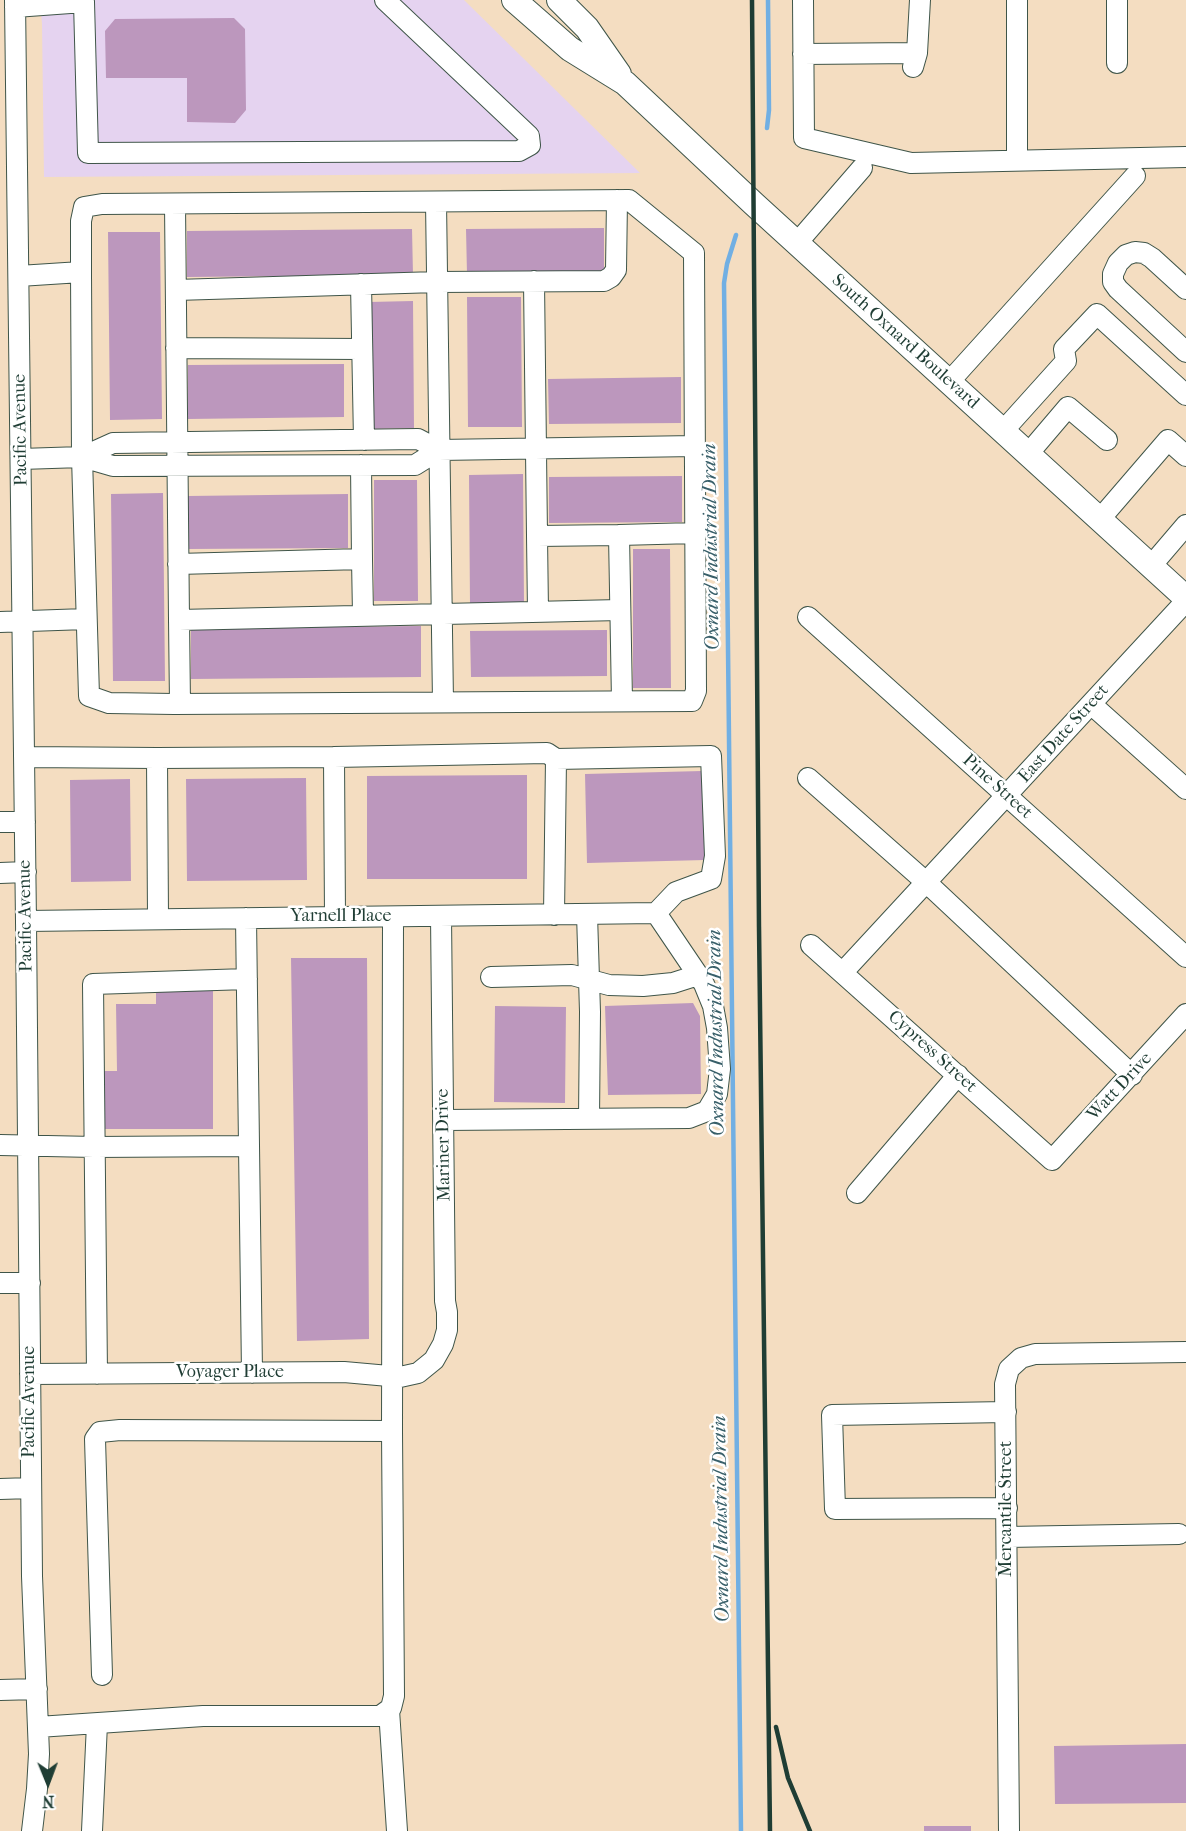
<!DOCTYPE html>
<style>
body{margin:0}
#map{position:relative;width:1186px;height:1831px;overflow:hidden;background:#f4ddc1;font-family:"IM FELL French Canon",serif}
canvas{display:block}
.north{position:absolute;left:18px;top:1753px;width:60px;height:60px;-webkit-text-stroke:4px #fff;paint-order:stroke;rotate:179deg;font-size:16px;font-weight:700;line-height:24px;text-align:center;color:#1f3d34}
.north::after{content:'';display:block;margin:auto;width:21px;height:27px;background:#1f3d34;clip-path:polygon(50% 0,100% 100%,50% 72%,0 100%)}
</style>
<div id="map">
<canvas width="1186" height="1831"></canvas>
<div class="north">N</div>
</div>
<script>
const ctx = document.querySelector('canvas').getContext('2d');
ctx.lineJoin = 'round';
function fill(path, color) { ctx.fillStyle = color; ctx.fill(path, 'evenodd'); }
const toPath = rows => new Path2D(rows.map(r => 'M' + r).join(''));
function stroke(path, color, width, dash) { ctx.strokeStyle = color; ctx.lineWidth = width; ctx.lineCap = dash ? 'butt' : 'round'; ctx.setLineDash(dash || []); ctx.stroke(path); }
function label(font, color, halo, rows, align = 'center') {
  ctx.font = font + ' "IM FELL French Canon",serif'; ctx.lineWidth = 5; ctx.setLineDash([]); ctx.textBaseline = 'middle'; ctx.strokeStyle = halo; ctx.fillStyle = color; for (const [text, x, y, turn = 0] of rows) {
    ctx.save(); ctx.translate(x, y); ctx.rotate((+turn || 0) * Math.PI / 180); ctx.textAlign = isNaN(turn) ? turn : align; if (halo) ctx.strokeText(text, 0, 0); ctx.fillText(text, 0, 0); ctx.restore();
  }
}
fill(toPath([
 [40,0,464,0,640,173,44,177,42,24]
]), '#e5d3f0');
stroke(toPath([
 [767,128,769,110,768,0],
 [736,235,727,264,724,283,741,1831]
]), '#71afe3', 4.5);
fill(toPath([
 [234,18,245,29,246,110,235,123,187,122,187,78,106,78,105,31,115,19],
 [604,228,604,273,467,274,466,229],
 [412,229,413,275,187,277,187,231],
 [108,232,160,232,162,419,110,420],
 [467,297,521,297,522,427,468,427],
 [413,301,414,428,371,429,369,302],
 [344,364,344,417,188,419,188,365],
 [681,377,681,423,549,424,548,379],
 [523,474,524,604,470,605,469,475],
 [682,476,682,522,549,523,549,477],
 [374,480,417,480,418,601,374,601],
 [163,493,165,681,113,681,111,494],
 [348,494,348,548,188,549,188,496],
 [633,549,670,549,671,688,633,688],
 [421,626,421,677,191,679,191,628],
 [607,630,607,676,471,677,470,631],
 [702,771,705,860,587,863,585,774],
 [527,775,527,879,367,879,367,776],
 [306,778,307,880,187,881,186,779],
 [130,779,131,881,71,882,70,780],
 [291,958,367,958,369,1339,297,1341],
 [156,991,213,991,213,1129,102,1129,101,1071,117,1071,116,1004,156,1004],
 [693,1003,700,1016,701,1094,608,1095,605,1006],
 [495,1006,566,1007,565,1103,494,1102],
 [1186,1744,1186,1803,1055,1804,1054,1746],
 [924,1826,971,1826,971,1831,924,1831]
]), '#bc97bd');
const minor = toPath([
 [15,0,26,921,32,1576,39,1754,37,1789,32,1831],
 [803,0,804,138,911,163,1186,157],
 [15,7,84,2,88,153,519,151,530,145,529,136,385,0],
 [803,54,917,53],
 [1117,63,1117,0],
 [913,67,917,53,920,0],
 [1017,160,1017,0],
 [436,202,443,702],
 [175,204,179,620],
 [797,243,862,168],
 [19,276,81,272,81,221,84,207,102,204,629,200,694,253,696,691,692,701,174,704,109,703,89,696,82,457,81,272],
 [534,281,537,536,619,535],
 [361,284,364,440],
 [1186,289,1152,258,1144,253,1135,252,1126,255,1118,263,1113,274,1113,282,1118,289,1186,352],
 [176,290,437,282,604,281,611,277,616,270,617,200],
 [176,348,362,349],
 [949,382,1135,176],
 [1003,431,1066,361,1064,349,1097,314,1186,395],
 [439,450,695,446],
 [1028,454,1068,407,1107,440],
 [21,459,82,457,113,466,415,465,439,450,418,439,113,443,82,457],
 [361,465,362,559],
 [1100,519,1168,440,1186,456],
 [537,536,538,612],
 [178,564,362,559,363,615],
 [1151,566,1186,525],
 [808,617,1186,957],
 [0,622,86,619],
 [622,701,619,535,695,533],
 [180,704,179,620,620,610],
 [1091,704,1186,789],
 [25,757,157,758],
 [556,759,711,756,715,856,711,879,676,892,656,913],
 [808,778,927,883,1132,1075],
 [0,822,25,822],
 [0,873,26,872],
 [587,914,590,1012,589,1119],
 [335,917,334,757,547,753,556,759,554,915],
 [158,918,157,758,334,757],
 [246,918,252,1373],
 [26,921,656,913],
 [811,945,1052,1160,1186,1014],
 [843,972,1186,601],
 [491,977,572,975,609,985,643,986,673,983,698,975],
 [444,1120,689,1118,707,1111,717,1094,720,1069,717,1028,713,1006,704,984,656,913],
 [0,1145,94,1147,249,1146],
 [857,1193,958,1075],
 [0,1283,30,1283],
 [30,1374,344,1372,400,1377,418,1373,434,1360,443,1344,447,1330,447,1312,445,1301,441,916],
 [97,1374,93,984,247,979],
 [1006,1412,832,1415,835,1509,1007,1508],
 [0,1489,31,1488],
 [1007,1537,1179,1534],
 [102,1675,95,1439,100,1432,120,1430,392,1431,393,917],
 [0,1690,37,1689],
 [389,1710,397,1831],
 [38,1727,203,1716,380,1716,391,1708,394,1696,392,1431],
 [92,1831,97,1724],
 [1009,1831,1005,1384,1009,1369,1021,1358,1035,1354,1186,1352]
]);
const major = toPath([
 [514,0,570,49,625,83,754,204,1186,598],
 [559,0,587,28,619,74]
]);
stroke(minor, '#3f5549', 22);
stroke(major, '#3f5549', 26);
stroke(minor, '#fff', 20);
stroke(major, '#fff', 24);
stroke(toPath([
 [752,0,759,927,770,1831],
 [776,1727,788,1778,810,1831]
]), '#1f3d34', 4.5);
label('18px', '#1f3d34', '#fff', [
 ["South Oxnard Boulevard",905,342,42],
 ["Pacific Avenue",21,430,-91],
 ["East Date Street",1064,734,-48],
 ["Pine Street",997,787,42],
 ["Pacific Avenue",26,916,-91],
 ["Yarnell Place",341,917],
 ["Cypress Street",932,1052,42],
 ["Watt Drive",1120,1087,-47],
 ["Mariner Drive",444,1145,-91],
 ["Voyager Place",230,1373],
 ["Pacific Avenue",30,1402,-90],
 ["Mercantile Street",1007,1509,-90]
]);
label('italic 20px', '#385f69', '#fff', [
 ["Oxnard Industrial Drain",712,547,-91],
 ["Oxnard Industrial Drain",717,1033,-91],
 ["Oxnard Industrial Drain",722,1519,-91]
]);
</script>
